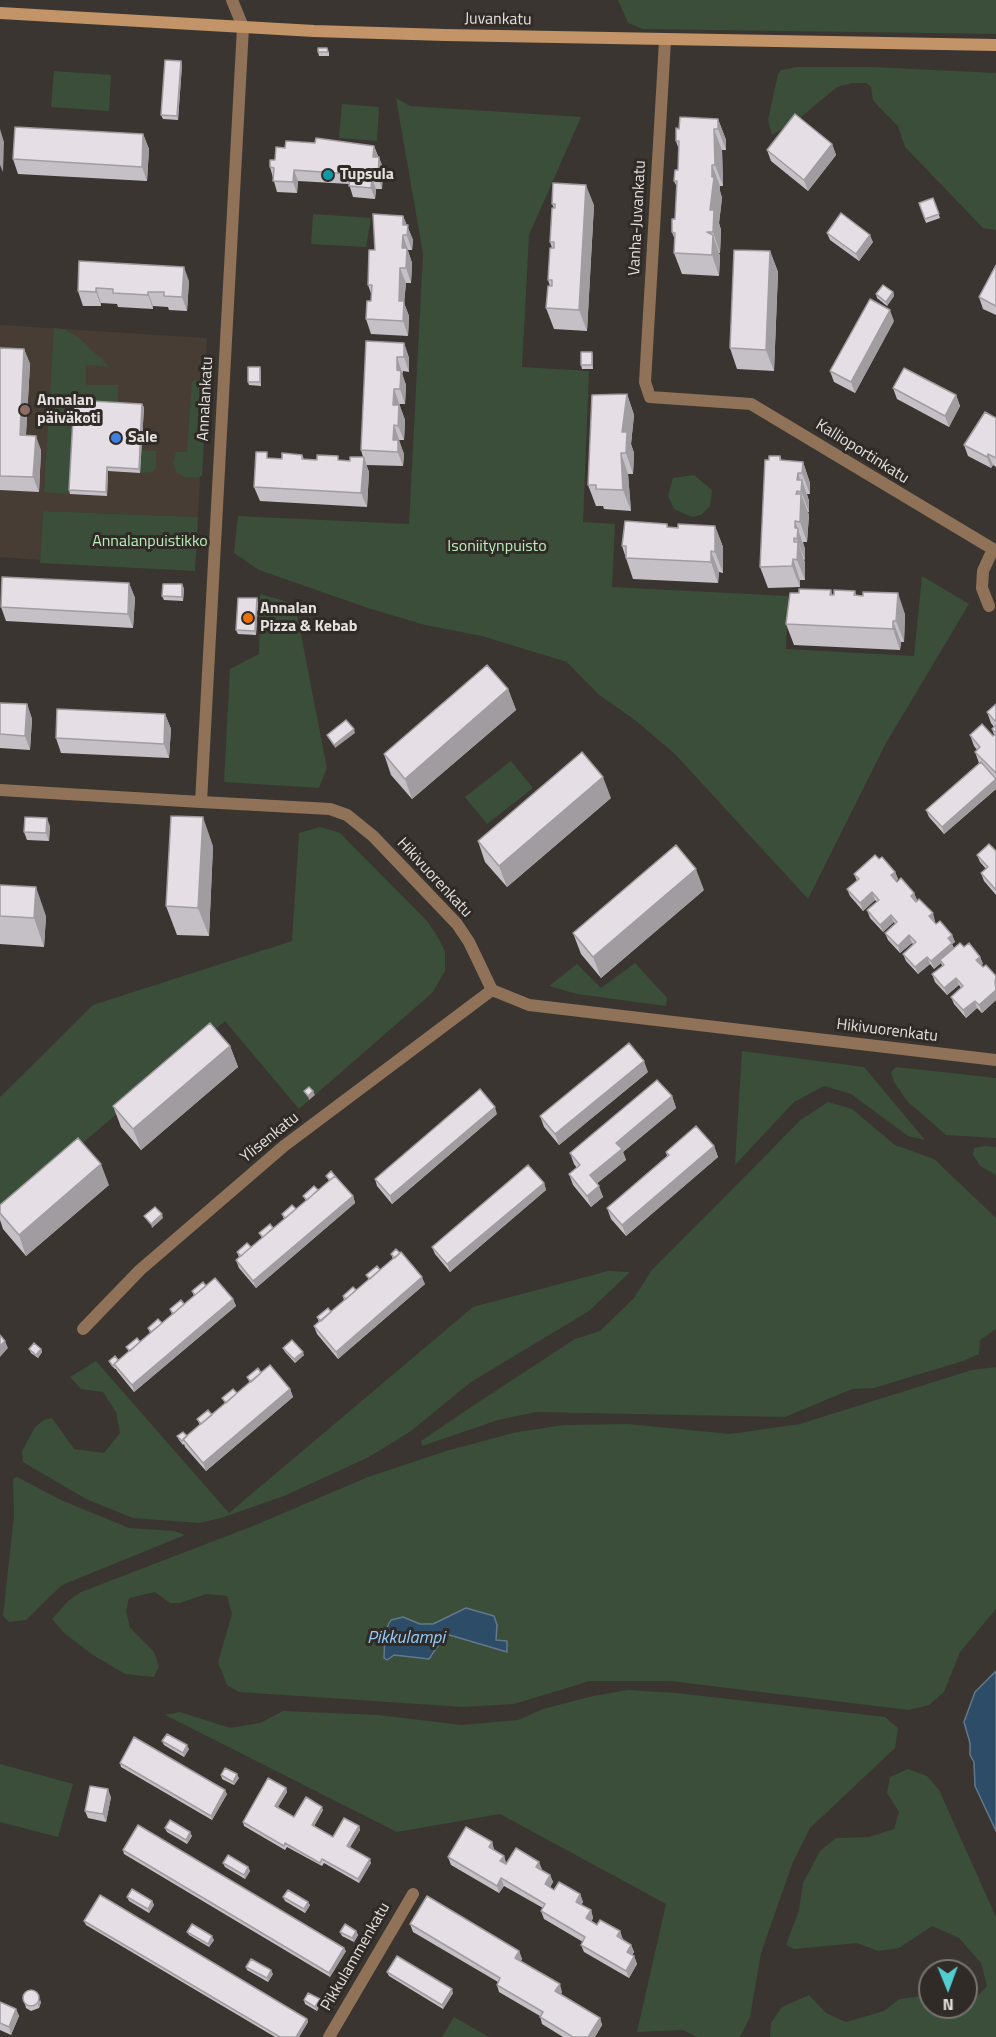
<!DOCTYPE html>
<meta charset="utf-8">
<style>
body{margin:0}
#map{position:relative;width:996px;height:2037px;overflow:hidden;background:#3a3530;font-family:"Titillium Web",sans-serif}
canvas{display:block}
.north{position:absolute;left:918px;top:1959px;width:60px;height:60px;box-sizing:border-box;background:#302b27;border:2px solid #787470;border-radius:50%;rotate:179deg;font-size:16px;font-weight:700;line-height:24px;text-align:center;color:#e4e1de}
.north::after{content:'';display:block;margin:auto;width:21px;height:27px;background:#52cdd0;clip-path:polygon(50% 0,100% 100%,50% 72%,0 100%)}
</style>
<div id="map">
<canvas width="996" height="2037"></canvas>
<div class="north">N</div>
</div>
<script>
const ctx = document.querySelector('canvas').getContext('2d');
ctx.lineJoin = 'round';
function fill(path, color) { ctx.fillStyle = color; ctx.fill(path, 'evenodd'); }
const toPath = rows => new Path2D(rows.map(r => 'M' + r).join(''));
function stroke(path, color, width, dash) { ctx.strokeStyle = color; ctx.lineWidth = width; ctx.lineCap = dash ? 'butt' : 'round'; ctx.setLineDash(dash || []); ctx.stroke(path); }
function label(font, color, halo, rows, align = 'center') {
  ctx.font = font + ' "Titillium Web",sans-serif'; ctx.lineWidth = 6; ctx.setLineDash([]); ctx.textBaseline = 'middle'; ctx.strokeStyle = halo; ctx.fillStyle = color; for (const [text, x, y, turn = 0] of rows) {
    ctx.save(); ctx.translate(x, y); ctx.rotate((+turn || 0) * Math.PI / 180); ctx.textAlign = isNaN(turn) ? turn : align; if (halo) ctx.strokeText(text, 0, 0); ctx.fillText(text, 0, 0); ctx.restore();
  }
}
fill(toPath([
 [0,325,207,338,198,517,43,511,40,560,0,557]
]), '#483d34');
fill(toPath([
 [618,0,996,0,996,34,643,29,628,23],
 [797,67,875,67,996,73,996,230,983,228,905,147,898,126,878,106,873,100,871,87,866,83,852,83,837,87,801,117,772,135,768,120,778,74,781,70],
 [54,71,111,75,109,111,51,107],
 [396,98,410,106,581,117,529,235,522,367,589,371,583,522,615,524,612,587,788,596,786,649,914,656,922,576,969,604,886,743,808,899,675,754,635,720,598,694,567,662,482,636,425,625,368,608,259,570,234,553,238,516,409,524,423,254],
 [342,104,379,107,377,141,339,138],
 [313,214,371,218,366,247,311,244],
 [54,328,64,329,79,338,110,367,86,365,86,385,118,385,118,402,74,401,69,494,44,492],
 [198,379,207,382,202,476,196,478,184,477,176,471,173,463,176,452,187,452,192,382],
 [141,450,156,451,156,467,152,472,140,473],
 [694,475,712,490,710,506,701,515,692,517,674,509,668,496,673,478],
 [43,511,198,517,195,571,40,563],
 [260,594,295,604,327,768,319,788,224,782,230,669,259,654],
 [511,761,533,788,487,824,465,797],
 [320,827,340,833,428,922,439,939,445,952,445,971,432,993,299,1109,225,1021,0,1214,0,1097,93,1005,292,941,299,833],
 [635,963,667,998,666,1006,577,994,549,986,577,964,601,988],
 [742,1051,864,1067,925,1140,908,1136,851,1094,824,1086,794,1102,735,1165],
 [896,1067,996,1078,996,1138,946,1135,908,1102,894,1082,891,1072],
 [828,1102,852,1109,895,1145,934,1159,996,1218,996,1329,980,1340,979,1354,963,1361,874,1388,852,1389,785,1417,536,1412,498,1420,422,1446,421,1441,474,1405,575,1339,600,1331,634,1298,651,1271,782,1139,802,1119],
 [985,1146,996,1147,996,1175,980,1166,973,1155,974,1148],
 [608,1271,630,1272,589,1311,471,1382,411,1431,369,1457,284,1496,221,1518,199,1523,133,1518,86,1499,23,1462,22,1451,35,1427,44,1420,52,1418,74,1449,104,1453,120,1433,116,1412,103,1392,81,1389,70,1377,96,1361,229,1513,473,1307],
 [996,1367,996,1609,960,1652,944,1692,929,1705,909,1710,670,1681,590,1681,514,1704,463,1707,239,1692,227,1685,218,1662,232,1614,227,1596,206,1594,180,1603,170,1603,155,1592,129,1598,126,1611,130,1628,154,1652,159,1666,154,1677,125,1674,93,1655,64,1633,52,1619,68,1601,81,1592,253,1526,368,1477,446,1451,517,1432,564,1425,628,1424,730,1434,800,1424,972,1370],
 [460,1610,484,1613,495,1618,497,1625,496,1640,506,1640,507,1651,446,1634,440,1640,433,1656,424,1659,394,1655,384,1658,385,1631,391,1620,403,1617,420,1624,433,1624],
 [17,1477,61,1500,129,1528,175,1531,185,1535,62,1585,26,1620,9,1622,3,1616,14,1516,13,1479],
 [628,1690,677,1693,885,1717,898,1728,895,1748,810,1828,793,1862,761,1953,750,2017,740,2037,697,2037,683,2030,637,2032,666,1904,500,1814,397,1832,165,1715,180,1712,230,1728,260,1723,283,1711,378,1715,462,1725,518,1720,543,1709,593,1696],
 [0,1764,73,1784,58,1837,0,1822],
 [908,1769,927,1776,939,1790,996,1917,996,2037,770,2037,771,2023,782,2007,809,1995,826,2013,846,2022,884,2011,900,1999,930,1995,930,2007,966,2007,966,1999,976,1998,987,1986,981,1963,959,1938,932,1926,899,1948,878,1951,857,1943,794,1949,786,1945,799,1910,803,1883,820,1851,836,1838,869,1837,894,1829,899,1812,887,1793,890,1777],
 [454,2017,489,2037,442,2037]
]), '#3a4e3a');
const water = toPath([
 [466,1608,494,1616,497,1625,496,1640,507,1641,507,1652,446,1634,429,1659,394,1655,387,1660,384,1658,385,1631,391,1620,403,1617,420,1624,433,1624,466,1608],
 [996,1671,996,1831,975,1786,974,1762,970,1755,970,1743,964,1722,975,1692,996,1671]
]);
fill(water, '#2c4c68');
stroke(water, '#63798b', 1.5);
stroke(toPath([
 [232,0,243,27],
 [665,41,645,382,650,397,751,404,993,549,983,571,982,588,989,606],
 [201,802,330,809,347,815,373,836,457,924,469,942,492,990,529,1005,996,1060],
 [83,1329,140,1270,284,1146,492,990],
 [329,2037,413,1894]
]), '#8f7257', 12);
stroke(toPath([
 [0,790,201,802,243,27]
]), '#8f7257', 12);
stroke(toPath([
 [0,13,314,31,445,35,996,45]
]), '#c29467', 12);
fill(toPath([
 [318,52,329,52,329,56,319,56],
 [181,61,182,65,178,120,163,119,161,115],
 [718,119,726,140,726,150,722,150,723,186,720,186,720,191,722,198,719,223,721,230,720,253,719,253,720,256,719,276,682,274,674,253,675,240,672,232,675,219,677,187,674,181,678,170,679,150,676,141,679,129],
 [143,134,149,149,147,181,18,174,13,159],
 [832,144,836,155,808,191,771,161,767,150],
 [374,146,383,168,382,189,376,189,375,199,353,197,349,184,298,181,297,193,277,192,270,167,285,148],
 [933,198,940,218,926,223,919,203],
 [552,204,594,205,587,331,554,329,546,308,550,286,548,280,552,248,550,242,554,208],
 [403,216,413,240,412,250,408,250,408,251,412,263,411,283,406,283,404,303,409,316,408,336,371,334,366,319,371,301,372,296,368,285,375,250],
 [827,233,873,242,859,261,830,240],
 [770,251,778,272,774,371,737,369,730,348],
 [79,261,189,281,187,311,169,310,168,307,153,306,153,309,118,307,117,304,101,303,101,306,83,306,78,291],
 [996,265,996,315,983,309,979,297],
 [893,292,894,296,887,306,877,298,876,294],
 [894,321,855,393,834,382,830,371],
 [366,341,404,343,409,358,409,372,403,371,402,375,406,385,405,404,399,404,405,420,404,440,399,440,399,442,404,454,403,466,366,465,369,472,367,507,260,501,254,487,269,458,282,459,302,455,304,459,350,461,363,457,361,450],
 [0,348,24,349,30,364,26,435,41,450,39,492,0,490],
 [593,356,593,369,582,369,581,365],
 [261,371,261,386,249,385,248,382],
 [893,388,956,395,960,406,949,427,897,399],
 [627,394,634,415,631,444,634,453,633,474,628,474,631,511,604,509,603,506,596,506,588,485],
 [144,407,140,473,108,471,107,496,70,494,69,490],
 [996,418,996,467,993,465,991,468,968,456,964,445],
 [780,456,782,461,803,462,810,483,810,494,807,494,809,501,809,512,808,512,809,515,807,542,803,542,805,549,805,560,804,559,805,563,805,580,800,580,800,587,768,588,760,567,769,460],
 [667,524,668,527,678,528,715,526,723,547,723,573,719,572,718,583,633,579,622,546],
 [129,583,135,598,133,628,6,621,1,607],
 [184,588,183,601,164,600,162,596],
 [831,590,832,595,855,591,856,595,905,614,904,642,901,642,900,650,794,645,786,624,799,593],
 [258,602,256,635,238,634,236,630],
 [508,689,516,710,412,799,391,775,384,754],
 [0,703,27,704,32,719,30,750,0,748],
 [996,704,996,789,944,834,929,817,926,810,979,763,975,752,977,750,974,746,970,735,993,736,994,735,992,729,994,727,991,723,987,712],
 [165,714,171,729,169,758,61,753,56,738],
 [611,798,507,887,485,862,478,841],
 [50,826,49,841,27,840,24,832],
 [213,846,209,936,177,935,166,906],
 [996,851,996,895,984,881,981,873,986,869,980,862,977,855],
 [879,859,895,872,898,879,896,881,914,893,917,900,916,901,935,921,934,922,936,924,952,935,955,942,952,944,954,948,964,947,980,957,983,964,981,965,996,976,996,1000,982,1013,977,1008,966,1018,954,1004,951,997,961,988,959,985,947,995,935,982,932,974,942,966,941,963,934,969,930,964,918,974,906,961,903,954,913,944,912,943,900,953,888,940,885,933,895,924,894,922,883,932,870,918,867,910,877,902,875,900,863,911,850,896,847,889,857,881,854,874],
 [0,885,46,916,44,947,0,944],
 [704,890,601,978,581,954,573,933],
 [230,1046,238,1067,141,1150,121,1127,113,1106],
 [648,1072,559,1145,544,1127,540,1116],
 [672,1096,676,1108,623,1152,626,1160,597,1183,603,1197,591,1207,573,1185,569,1174,577,1168,574,1164,570,1153],
 [497,1114,392,1204,377,1186,375,1179],
 [714,1146,718,1157,626,1236,611,1219,607,1208,667,1156,666,1152],
 [326,1176,353,1196,355,1203,256,1288,239,1268,236,1260,239,1257,237,1252,251,1247,262,1238,259,1233,273,1228,284,1219,282,1214,296,1209,306,1201,303,1196,318,1191,329,1181],
 [544,1183,546,1190,450,1272,435,1254,432,1247],
 [109,1185,26,1256,3,1229,0,1220,0,1205],
 [391,1254,425,1284,338,1359,317,1334,314,1326,319,1322,317,1317,331,1312,344,1301,343,1296,356,1290,369,1280,366,1275,380,1270,393,1259],
 [206,1286,233,1299,236,1306,134,1392,117,1371,116,1369,115,1369,111,1365,109,1361,118,1360,129,1352,126,1347,140,1342,150,1333,148,1328,162,1323,172,1314,170,1309,184,1304,194,1296,192,1291],
 [283,1348,304,1355,295,1363,285,1352],
 [29,1349,41,1349,42,1352,38,1358,31,1353],
 [261,1373,290,1389,293,1397,206,1471,185,1447,184,1444,183,1445,179,1440,177,1436,187,1436,200,1425,197,1419,212,1415,225,1403,222,1398,237,1393,250,1383,247,1377],
 [162,1741,189,1749,184,1757,164,1745],
 [120,1763,227,1794,212,1820,121,1767],
 [221,1775,239,1778,234,1785,222,1779],
 [286,1788,287,1792,278,1807,294,1817,323,1810,314,1826,333,1837,359,1826,360,1830,350,1847,371,1863,359,1883,324,1863,322,1866,287,1847,285,1850,244,1826,243,1822],
 [111,1797,106,1822,88,1818,85,1811],
 [165,1828,192,1836,187,1844,167,1832],
 [492,1842,494,1850,504,1856,506,1863,542,1869,541,1870,550,1875,553,1882,550,1887,554,1890,580,1894,583,1902,581,1905,591,1910,593,1918,591,1922,597,1925,620,1931,622,1939,631,1945,634,1952,632,1955,634,1956,637,1964,629,1978,584,1952,581,1945,583,1942,544,1919,541,1911,543,1908,504,1886,499,1893,451,1865,448,1857],
 [123,1850,346,1951,330,1977,124,1854],
 [223,1863,248,1867,250,1871,245,1879,225,1867],
 [127,1897,152,1901,154,1905,149,1913,129,1901],
 [283,1897,310,1905,305,1913,285,1901],
 [84,1921,307,2019,308,2022,299,2037,275,2037,86,1925],
 [410,1924,519,1951,522,1959,521,1961,562,1992,561,1994,600,2018,602,2025,595,2037,563,2037,542,2024,540,2016,499,1992,497,1985,498,1982,413,1932],
 [356,1931,358,1935,354,1942,342,1936,340,1932],
 [187,1932,214,1940,209,1947,189,1935],
 [246,1967,273,1974,268,1982,247,1970],
 [387,1972,453,1993,443,2009,389,1976],
 [23,1997,41,2002,39,2008,31,2011,26,2008],
 [304,2000,321,2003,317,2011,305,2004],
 [0,2002,16,2009,19,2016,11,2035,0,2030]
]), '#c5c0c5');
fill(toPath([
 [181,61,182,65,178,120,177,116],
 [718,119,726,140,726,150,718,129],
 [0,129,4,142,3,172,0,165],
 [714,129,722,150,723,186,715,165],
 [143,134,149,149,147,181,142,167],
 [832,144,836,155,808,191,804,180],
 [374,146,378,157,373,157],
 [379,157,383,168,382,189,378,178],
 [712,165,720,186,720,191,722,198,719,223,721,230,720,253,713,232,710,210],
 [294,170,298,181,297,193,293,182],
 [372,178,376,189,375,199,371,188],
 [586,185,594,205,587,331,579,310],
 [403,216,413,240,412,250,403,225],
 [403,235,412,263,411,283,406,268,402,248],
 [713,235,720,256,719,276,712,255],
 [870,235,873,242,859,261,856,254],
 [770,251,778,272,774,371,766,350],
 [184,267,189,281,187,311,182,297],
 [400,268,406,283,404,303,409,316,408,336,403,321,399,301],
 [96,288,101,303,101,306,96,292],
 [148,292,153,306,153,309,148,295],
 [893,292,894,296,887,306,886,302],
 [890,310,894,321,855,393,851,382],
 [404,343,409,358,409,372,404,357],
 [24,349,30,364,25,450,20,435],
 [592,352,593,356,593,369,592,365],
 [397,357,406,385,405,404,400,389,397,370],
 [260,367,261,371,261,386,260,382],
 [394,389,405,420,404,440,398,426,393,405],
 [627,394,634,415,631,444,634,453,633,474,626,453,622,432],
 [956,395,960,406,949,427,945,416],
 [142,404,144,407,140,473,139,469],
 [394,425,404,454,403,466,393,440],
 [36,436,41,450,39,492,33,477],
 [621,453,628,474,631,511,623,490],
 [988,454,993,465,991,468,987,457],
 [364,457,369,472,367,507,361,493],
 [803,462,810,483,810,494,802,473],
 [107,467,108,471,107,496,106,492],
 [798,473,801,484,802,480,809,501,809,512,797,480],
 [797,491,801,503,801,494,809,515,807,542,800,522],
 [795,521,805,549,805,560,797,539,795,528],
 [715,526,723,547,723,573,715,552],
 [794,538,797,547,798,542,805,563,805,580,797,560],
 [711,551,719,572,718,583,711,562],
 [793,559,800,580,800,587,792,566],
 [129,583,135,598,133,628,128,614],
 [182,584,184,588,183,601,182,597],
 [898,593,905,614,904,642,896,621],
 [257,598,258,602,256,635,255,631],
 [893,621,901,642,900,650,893,629],
 [508,689,516,710,412,799,405,779],
 [27,704,32,719,30,750,25,736],
 [165,714,171,729,169,758,164,744],
 [354,729,355,733,335,748,334,745],
 [603,777,611,798,507,887,499,866],
 [996,779,996,789,944,834,942,827],
 [203,817,213,846,209,936,198,908],
 [47,818,50,826,49,841,46,833],
 [696,869,704,890,601,978,593,957],
 [895,872,898,879,894,883,891,875],
 [36,887,46,916,44,947,34,918],
 [872,892,875,900,863,911,860,903],
 [914,893,917,900,914,903,911,896],
 [933,913,935,921,932,924,929,916],
 [891,915,894,922,883,932,880,925],
 [909,935,912,943,900,953,898,946],
 [952,935,955,942,952,944,954,950,940,960,941,963,934,969,931,961,948,938],
 [927,957,930,964,918,974,915,967],
 [980,957,983,964,979,967,976,960],
 [956,978,959,985,947,995,944,988],
 [996,990,996,1000,982,1013,979,1005],
 [975,1001,977,1008,966,1018,963,1010],
 [230,1046,238,1067,141,1150,133,1129],
 [644,1061,648,1072,559,1145,555,1134],
 [313,1091,315,1095,309,1100,308,1096],
 [672,1096,676,1108,623,1152,626,1160,594,1186,590,1175,616,1143],
 [495,1107,497,1114,392,1204,390,1196],
 [714,1146,718,1157,626,1236,622,1225],
 [101,1164,109,1185,26,1256,19,1235],
 [544,1183,546,1190,450,1272,447,1264],
 [599,1186,603,1197,591,1207,587,1196],
 [353,1196,355,1203,256,1288,253,1281],
 [162,1214,163,1218,152,1228,151,1224],
 [422,1277,425,1284,338,1359,336,1352],
 [233,1299,236,1306,134,1392,132,1385],
 [5,1341,8,1348,0,1357,0,1346],
 [41,1349,42,1352,38,1358,36,1355],
 [303,1352,304,1355,295,1363,294,1359],
 [290,1389,293,1397,206,1471,203,1463],
 [187,1745,189,1749,184,1757,183,1753],
 [237,1774,239,1778,234,1785,233,1782],
 [286,1788,287,1792,276,1810,275,1806],
 [108,1789,111,1797,106,1822,103,1814],
 [225,1790,227,1794,212,1820,211,1816],
 [322,1807,323,1810,313,1828,312,1825],
 [359,1826,360,1830,348,1850,347,1846],
 [190,1832,192,1836,187,1844,186,1840],
 [492,1842,494,1849,492,1854,489,1847],
 [504,1856,506,1863,503,1869,500,1861],
 [370,1859,371,1863,359,1883,358,1879],
 [539,1862,542,1869,539,1874,536,1867],
 [248,1867,250,1871,245,1879,244,1875],
 [550,1875,553,1882,548,1892,545,1884],
 [501,1878,504,1886,499,1893,497,1886],
 [580,1894,583,1902,579,1909,576,1902],
 [152,1901,154,1905,149,1913,148,1909],
 [308,1902,310,1905,305,1913,304,1909],
 [591,1910,593,1918,589,1926,586,1918],
 [356,1931,358,1935,354,1942,352,1938],
 [620,1931,623,1939,620,1944,617,1936],
 [212,1936,214,1940,209,1947,208,1944],
 [631,1945,634,1952,630,1959,627,1952],
 [344,1948,346,1951,330,1977,329,1973],
 [519,1951,522,1959,518,1965,515,1958],
 [634,1956,637,1964,629,1978,626,1971],
 [271,1970,273,1974,268,1982,267,1978],
 [560,1984,562,1992,558,1999,555,1991],
 [452,1989,453,1993,443,2009,442,2005],
 [40,1999,41,2002,39,2008,38,2004],
 [320,1999,321,2003,317,2011,315,2007],
 [16,2009,19,2016,11,2035,9,2027],
 [600,2018,602,2025,595,2037,588,2037],
 [307,2019,308,2022,299,2037,296,2037]
]), '#a09ca0');
const building = toPath([
 [318,48,327,48,328,52,318,52,318,48],
 [165,60,181,61,177,116,161,115,165,60],
 [795,114,832,144,804,180,767,150,795,114],
 [680,117,718,119,718,129,714,129,715,165,712,165,712,177,714,177,710,210,714,210,713,232,707,232,713,235,712,255,674,253,675,233,672,232,672,219,675,219,677,181,674,181,675,170,678,170,679,141,676,141,676,128,679,129,680,117],
 [15,127,143,134,142,167,13,159,15,127],
 [316,138,374,146,373,157,379,157,378,178,372,178,371,188,349,186,350,174,294,170,293,182,273,181,274,168,270,167,270,160,275,160,276,147,285,148,286,141,315,143,316,138],
 [553,183,586,185,579,310,546,308,548,286,552,286,552,280,548,280,550,248,554,248,554,242,550,242,552,208,555,208,555,204,552,204,553,183],
 [933,198,939,214,925,219,919,203,933,198],
 [841,213,870,235,856,254,827,233,841,213],
 [373,214,403,216,403,225,408,225,407,235,403,235,402,248,407,248,406,268,400,268,399,301,404,301,403,321,366,319,367,301,371,301,372,285,368,285,369,250,375,250,373,214],
 [734,250,770,251,766,350,730,348,734,250],
 [79,261,184,267,182,297,164,296,164,292,148,292,148,295,113,293,113,289,96,288,96,292,78,291,79,261],
 [996,265,996,306,979,297,996,265],
 [883,285,893,292,886,302,876,294,883,285],
 [870,299,890,310,851,382,830,371,870,299],
 [366,341,404,343,404,357,397,357,397,370,401,371,400,389,394,389,393,405,399,405,398,426,394,425,393,440,398,440,398,452,361,450,366,341],
 [0,348,24,349,20,435,36,436,33,477,0,476,0,348],
 [581,352,592,352,592,365,581,365,581,352],
 [248,367,260,367,260,382,248,382,248,367],
 [904,368,956,395,945,416,893,388,904,368],
 [627,394,622,432,627,432,626,453,621,453,623,490,596,489,596,485,588,485,592,395,627,394],
 [74,400,142,404,139,469,107,467,106,492,69,490,74,400],
 [985,412,996,418,996,458,988,454,987,457,964,445,985,412],
 [256,452,267,452,267,458,282,459,282,453,302,455,302,459,317,460,317,455,338,456,338,460,350,461,350,457,364,457,361,493,254,487,256,452],
 [769,456,780,456,780,460,803,462,802,473,798,473,797,480,802,480,801,492,797,491,796,494,801,494,800,522,795,521,795,528,798,528,797,539,794,538,794,542,798,542,797,560,793,559,792,566,760,567,765,460,769,460,769,456],
 [625,521,667,524,667,527,678,528,678,524,715,526,715,552,711,551,711,562,626,558,626,546,622,546,625,521],
 [2,577,129,583,128,614,1,607,2,577],
 [163,584,182,584,182,597,162,596,163,584],
 [799,589,831,590,830,595,834,595,834,590,855,591,854,595,863,596,863,592,898,593,896,621,893,621,893,629,786,624,790,593,799,593,799,589],
 [238,598,257,598,255,631,236,630,238,598],
 [487,665,508,689,405,779,384,754,487,665],
 [0,703,27,704,25,736,0,734,0,703],
 [996,704,996,722,987,712,996,704],
 [57,709,165,714,164,744,56,738,57,709],
 [346,720,354,729,334,745,327,735,346,720],
 [982,724,993,736,996,734,996,773,975,752,980,747,970,735,982,724],
 [996,725,996,733,992,729,996,725],
 [582,752,603,777,499,866,478,841,582,752],
 [981,762,996,779,942,827,926,810,981,762],
 [171,816,203,817,198,908,166,906,171,816],
 [25,817,47,818,46,833,24,832,25,817],
 [989,844,996,851,996,890,981,873,988,867,977,855,989,844],
 [676,845,696,869,593,957,573,933,676,845],
 [875,855,879,859,882,857,895,872,891,875,897,882,901,878,914,893,911,896,916,902,919,899,933,913,929,916,936,924,940,921,952,935,948,938,952,943,931,961,927,957,915,967,903,954,916,942,909,935,898,946,885,933,897,922,891,915,880,925,867,910,879,900,872,892,860,903,847,889,859,879,854,874,875,855],
 [0,885,36,887,34,918,0,916,0,885],
 [960,943,964,947,969,943,980,957,976,960,983,967,986,965,996,976,995,982,996,990,979,1005,975,1001,963,1010,951,997,963,986,956,978,944,988,932,974,944,965,940,960,960,943],
 [210,1023,230,1046,133,1129,113,1106,210,1023],
 [629,1043,644,1061,555,1134,540,1116,629,1043],
 [657,1080,672,1096,616,1143,622,1149,590,1175,599,1186,587,1196,569,1174,580,1165,570,1153,657,1080],
 [309,1087,313,1091,308,1096,304,1091,309,1087],
 [480,1089,495,1107,390,1196,375,1179,480,1089],
 [696,1126,714,1146,622,1225,607,1208,669,1155,666,1152,696,1126],
 [78,1138,101,1164,19,1235,0,1213,0,1205,78,1138],
 [528,1165,544,1183,447,1264,432,1247,528,1165],
 [331,1171,335,1176,330,1180,326,1176,331,1171],
 [335,1176,353,1196,253,1281,236,1260,335,1176],
 [314,1186,318,1190,307,1200,303,1196,314,1186],
 [292,1205,296,1209,285,1218,282,1214,292,1205],
 [155,1207,162,1214,151,1224,144,1216,155,1207],
 [270,1224,273,1228,263,1237,259,1233,270,1224],
 [247,1243,251,1247,241,1256,237,1252,247,1243],
 [396,1249,400,1253,395,1258,391,1254,396,1249],
 [401,1252,422,1277,336,1352,314,1326,401,1252],
 [377,1266,380,1270,370,1279,366,1275,377,1266],
 [215,1278,233,1299,132,1385,114,1364,215,1278],
 [203,1282,206,1286,195,1295,192,1291,203,1282],
 [353,1287,356,1290,346,1299,343,1296,353,1287],
 [181,1300,184,1304,173,1314,170,1309,181,1300],
 [328,1308,331,1312,321,1321,317,1317,328,1308],
 [158,1319,162,1323,151,1332,148,1328,158,1319],
 [0,1335,5,1341,0,1346,0,1335],
 [137,1338,140,1342,130,1351,126,1347,137,1338],
 [292,1340,303,1352,294,1359,283,1348,292,1340],
 [34,1343,41,1349,36,1355,29,1349,34,1343],
 [115,1356,118,1360,113,1366,109,1361,115,1356],
 [270,1365,290,1389,203,1463,183,1439,270,1365],
 [258,1368,261,1373,251,1382,247,1377,258,1368],
 [233,1389,237,1393,226,1403,222,1398,233,1389],
 [208,1410,212,1415,201,1424,197,1419,208,1410],
 [183,1432,187,1436,182,1441,177,1436,183,1432],
 [167,1734,187,1745,183,1753,162,1741,167,1734],
 [134,1737,225,1790,211,1816,120,1763,134,1737],
 [225,1768,237,1774,233,1782,221,1775,225,1768],
 [268,1778,286,1788,275,1806,294,1817,306,1797,322,1807,312,1825,333,1837,344,1818,359,1826,347,1846,370,1859,358,1879,322,1859,320,1863,285,1843,284,1846,243,1822,268,1778],
 [90,1786,108,1789,103,1814,85,1811,90,1786],
 [170,1820,190,1832,186,1840,165,1828,170,1820],
 [138,1825,344,1948,329,1973,123,1850,138,1825],
 [466,1827,492,1842,489,1847,504,1856,500,1861,506,1864,516,1848,539,1862,536,1867,550,1875,545,1884,554,1890,559,1882,580,1894,576,1902,591,1910,586,1918,597,1925,600,1920,620,1931,617,1936,631,1945,627,1952,634,1956,626,1971,581,1945,585,1937,541,1911,545,1904,501,1878,497,1886,448,1857,466,1827],
 [228,1855,248,1867,244,1875,223,1863,228,1855],
 [132,1889,152,1901,148,1909,127,1897,132,1889],
 [288,1890,308,1902,304,1909,283,1897,288,1890],
 [100,1895,307,2019,296,2037,280,2037,84,1921,100,1895],
 [427,1896,519,1951,515,1958,560,1984,555,1991,600,2018,588,2037,573,2037,540,2017,543,2012,497,1985,500,1978,410,1924,427,1896],
 [192,1924,212,1936,208,1944,187,1932,192,1924],
 [345,1924,356,1931,352,1938,340,1932,345,1924],
 [397,1956,452,1989,442,2005,387,1972,397,1956],
 [251,1959,271,1970,267,1978,246,1967,251,1959],
 '23 1998a8 8 0 1 1 16 0a8 8 0 1 1-16 0Z',
 [308,1993,320,1999,315,2007,304,2000,308,1993],
 [0,2002,16,2009,9,2027,0,2023,0,2002]
]);
fill(building, '#e5dfe5');
stroke(building, '#a09ca0', 1.5);
for (const [x, y, r, color] of [
 [328,175,6,"#0f9aa8"],
 [25,410,6,"#8d6e63"],
 [116,438,6,"#3f7fe0"],
 [248,618,6,"#e8710a"]
]) { const dot = new Path2D(); dot.arc(x, y, r, 0, 2 * Math.PI); ctx.fillStyle = color; ctx.fill(dot); stroke(dot, '#302b27', 2); }
label('16px', '#e4e1de', '#302b27', [
 ["Juvankatu",498,20,1],
 ["Vanha-Juvankatu",638,218,-87],
 ["Annalankatu",206,399,-87],
 ["Kallioportinkatu",862,452,32],
 ["Hikivuorenkatu",434,878,47],
 ["Hikivuorenkatu",887,1031,7],
 ["Ylisenkatu",270,1138,-39],
 ["Pikkulammenkatu",356,1957,-60]
]);
label('bold 16px', '#e4e1de', '#302b27', [
 ["Tupsula",340,175],
 ["Annalan",37,401],
 ["päiväkoti",37,419],
 ["Sale",128,438],
 ["Annalan",260,609],
 ["Pizza & Kebab",260,627]
], 'left');
label('16px', '#b9eeb9', '#302b27', [
 ["Annalanpuistikko",150,542],
 ["Isoniitynpuisto",497,547]
]);
label('italic 18px', '#92cafb', '#302b27', [
 ["Pikkulampi",406,1639]
]);
</script>
